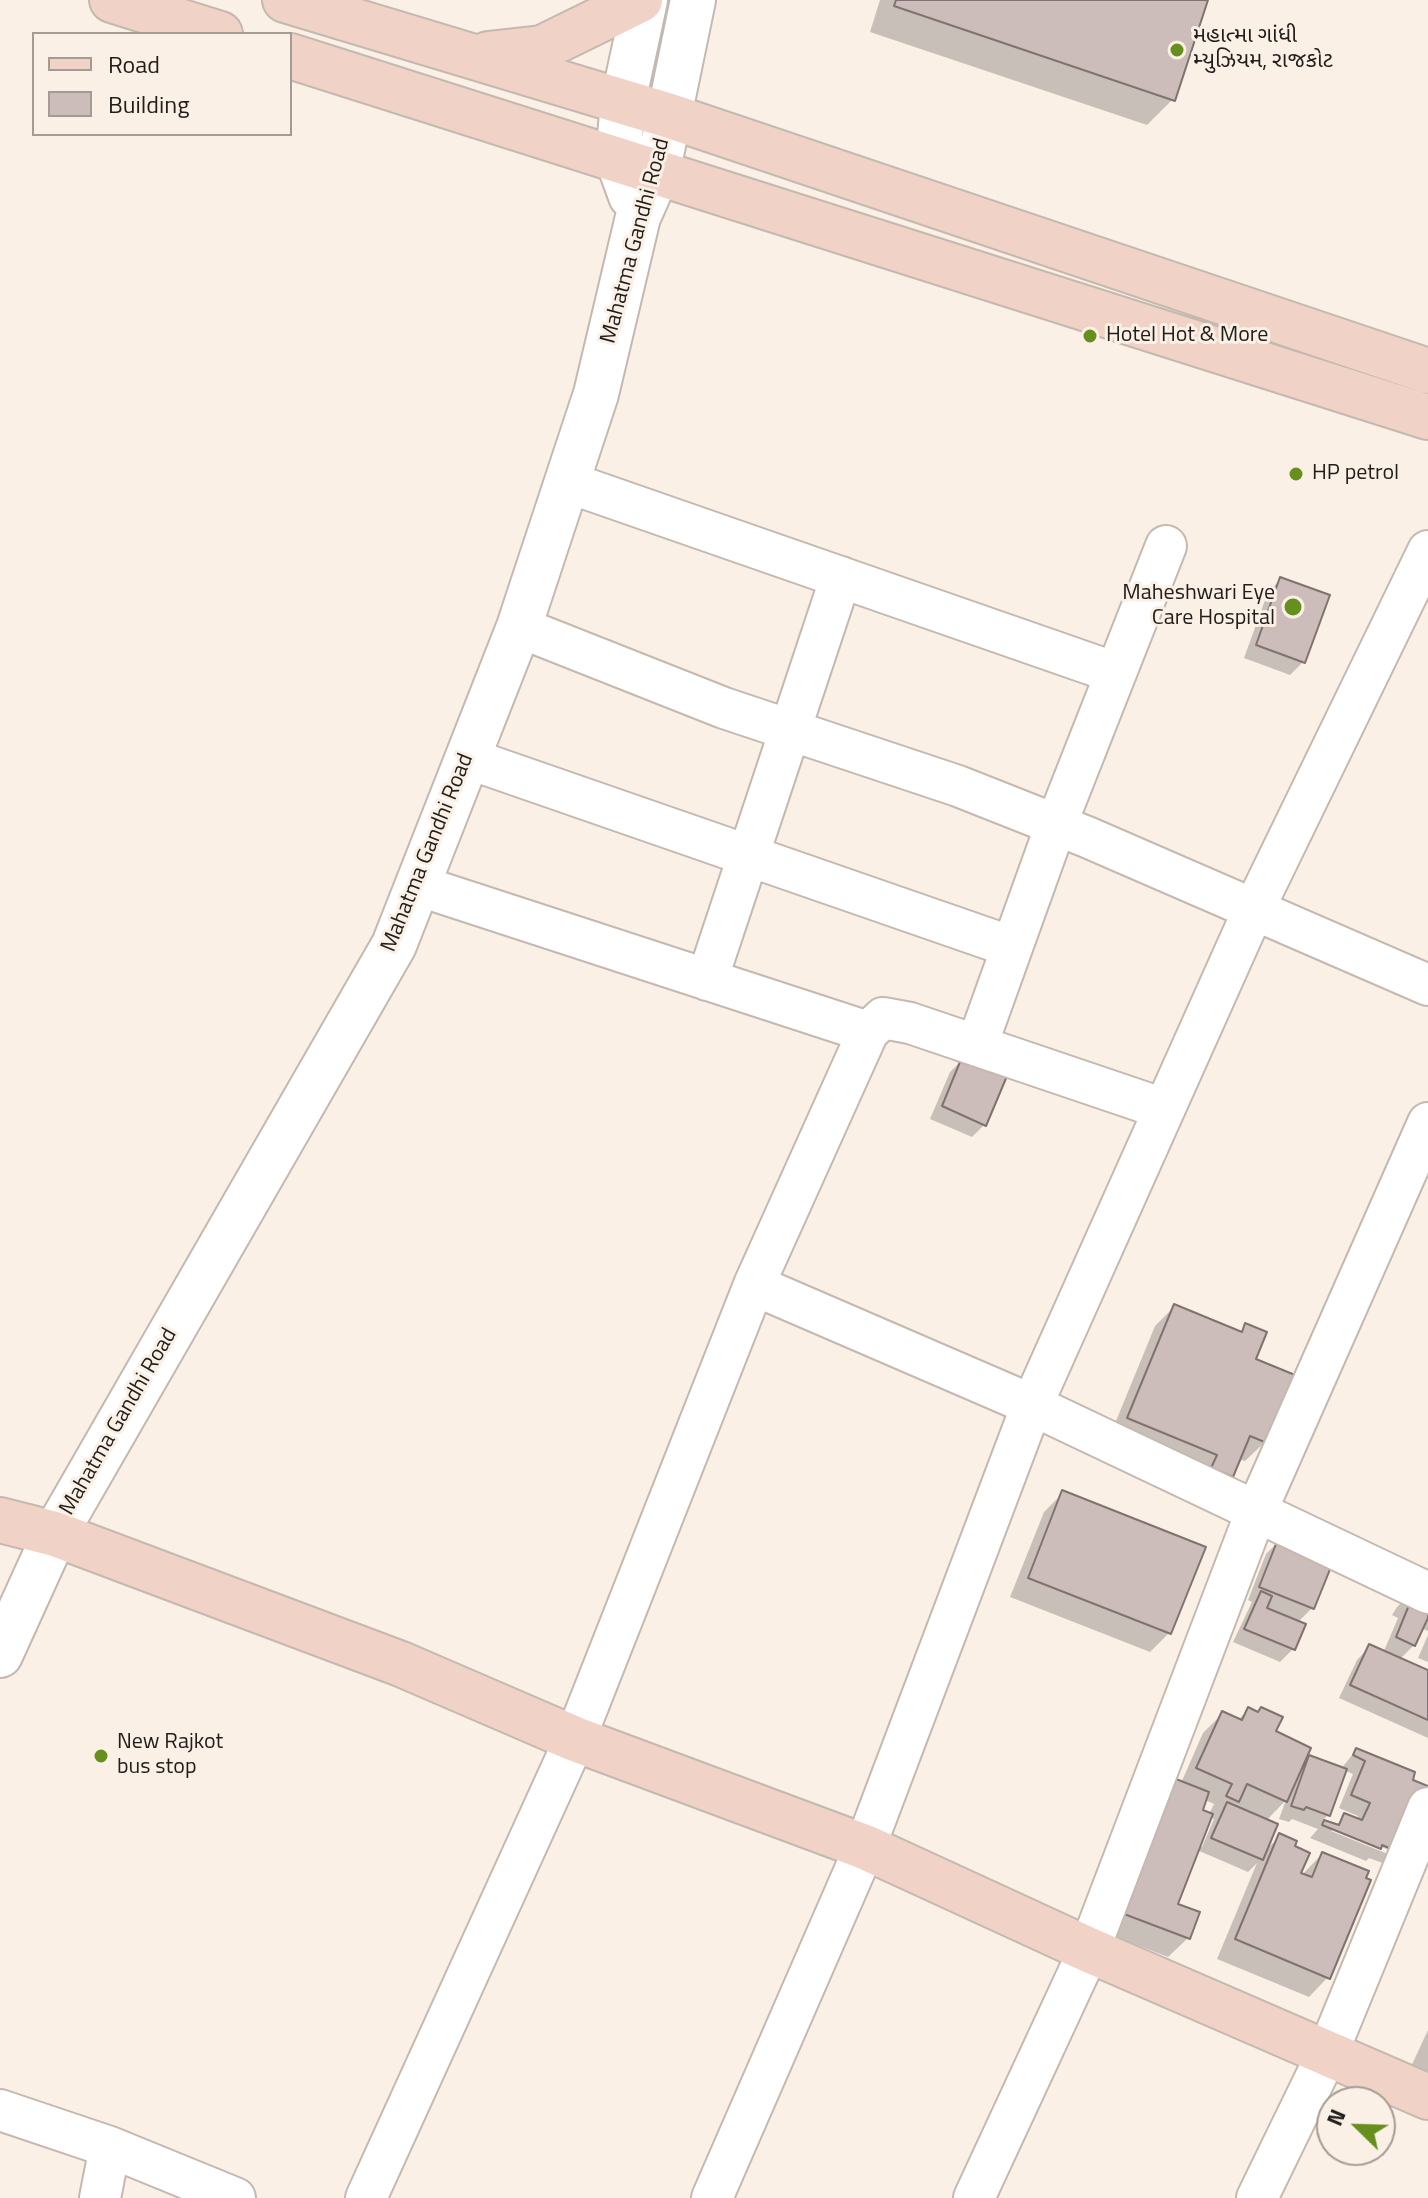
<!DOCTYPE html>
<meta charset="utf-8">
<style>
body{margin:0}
#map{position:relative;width:1428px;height:2198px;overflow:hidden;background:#fbf0e6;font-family:"Titillium Web",sans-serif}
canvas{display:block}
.legend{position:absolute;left:32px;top:32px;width:260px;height:104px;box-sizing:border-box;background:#fbf0e6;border:2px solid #a49c94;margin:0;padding:10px 14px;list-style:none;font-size:24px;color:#211d1a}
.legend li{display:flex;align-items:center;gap:16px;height:40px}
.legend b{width:40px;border:2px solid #a49c94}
.north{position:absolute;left:1316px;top:2086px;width:80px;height:80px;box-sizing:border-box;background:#fbf0e6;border:2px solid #a49c94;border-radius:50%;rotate:293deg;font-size:22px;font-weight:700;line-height:32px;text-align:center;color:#211d1a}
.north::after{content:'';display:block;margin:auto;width:28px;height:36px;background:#678f1e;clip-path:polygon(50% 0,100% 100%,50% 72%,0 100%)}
</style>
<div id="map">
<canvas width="1428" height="2198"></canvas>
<ul class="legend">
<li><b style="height:10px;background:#f1d2c6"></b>Road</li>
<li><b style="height:22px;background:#ccbcba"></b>Building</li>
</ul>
<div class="north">N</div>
</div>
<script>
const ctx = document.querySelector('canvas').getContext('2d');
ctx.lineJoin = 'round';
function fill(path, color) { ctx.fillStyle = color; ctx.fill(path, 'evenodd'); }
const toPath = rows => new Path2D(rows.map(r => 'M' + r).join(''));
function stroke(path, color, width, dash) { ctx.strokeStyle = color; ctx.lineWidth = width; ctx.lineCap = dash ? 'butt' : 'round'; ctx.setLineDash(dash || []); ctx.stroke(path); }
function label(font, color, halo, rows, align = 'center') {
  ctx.font = font + ' "Titillium Web","Noto Sans Gujarati",sans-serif'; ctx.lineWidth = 6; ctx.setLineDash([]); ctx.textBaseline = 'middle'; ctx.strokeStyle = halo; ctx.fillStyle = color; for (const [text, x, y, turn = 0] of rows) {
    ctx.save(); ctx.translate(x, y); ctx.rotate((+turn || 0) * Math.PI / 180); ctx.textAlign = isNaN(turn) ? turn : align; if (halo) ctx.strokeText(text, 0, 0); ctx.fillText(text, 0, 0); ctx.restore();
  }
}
fill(toPath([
 [880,0,1206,0,1173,99,1147,125,870,32],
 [1281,579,1303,662,1290,675,1244,658,1268,592],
 [963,1059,985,1124,972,1137,930,1119,950,1072],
 [1174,1307,1239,1333,1246,1326,1253,1360,1265,1442,1245,1461,1238,1459,1231,1476,1212,1496,1109,1438,1155,1326],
 [1063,1493,1169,1633,1150,1652,1010,1597,1044,1512],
 [1278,1542,1312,1608,1297,1623,1293,1649,1280,1662,1233,1642,1252,1602,1248,1600,1266,1554],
 [1410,1594,1428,1602,1428,1631,1421,1628,1414,1645,1399,1660,1428,1673,1428,1738,1339,1698,1357,1660,1369,1647,1383,1653,1398,1618,1392,1615,1397,1607],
 [1428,1635,1428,1662,1418,1658],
 [1249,1709,1302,1765,1309,1757,1341,1769,1356,1750,1428,1788,1393,1867,1369,1858,1366,1861,1310,1838,1318,1829,1292,1819,1289,1822,1279,1819,1286,1800,1266,1821,1265,1851,1280,1836,1296,1881,1322,1854,1328,1977,1309,1997,1217,1959,1257,1863,1248,1872,1197,1850,1176,1905,1188,1938,1168,1957,1106,1933,1157,1801,1176,1781,1181,1783,1203,1733,1223,1713,1238,1720],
 [1344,1770,1353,1774,1339,1808,1358,1816,1356,1820,1345,1816,1335,1826,1322,1821,1328,1815],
 [1205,1800,1214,1804,1209,1814,1201,1811],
 [1209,1817,1214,1819,1202,1847,1198,1846],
 [1334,1828,1389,1850,1388,1854,1331,1831],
 [1428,2030,1428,2081,1408,2073]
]), '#0003');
const building = toPath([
 [896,0,1208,0,1175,101,894,6,896,0],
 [1280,577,1330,595,1305,663,1256,645,1280,577],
 [962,1057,1007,1076,986,1126,942,1106,962,1057],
 [1174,1304,1242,1332,1245,1323,1267,1332,1256,1359,1295,1375,1267,1443,1250,1436,1233,1477,1211,1468,1217,1455,1127,1418,1174,1304],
 [1062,1490,1206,1547,1171,1634,1028,1578,1062,1490],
 [1278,1539,1333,1562,1314,1609,1259,1587,1278,1539],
 [1261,1591,1272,1596,1267,1608,1306,1624,1295,1650,1244,1629,1261,1591],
 [1428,1599,1428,1618,1415,1646,1396,1637,1409,1605,1428,1599],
 [1369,1644,1428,1670,1428,1720,1350,1685,1369,1644],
 [1248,1707,1258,1712,1261,1707,1283,1717,1276,1731,1311,1748,1287,1802,1247,1784,1239,1802,1226,1796,1232,1784,1196,1768,1222,1711,1242,1720,1248,1707],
 [1356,1748,1415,1772,1413,1780,1428,1786,1428,1806,1408,1856,1382,1845,1381,1849,1322,1825,1324,1820,1339,1825,1344,1813,1362,1820,1370,1803,1351,1795,1365,1761,1353,1755,1356,1748],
 [1309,1755,1347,1769,1330,1816,1306,1807,1304,1810,1291,1806,1309,1755],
 [1176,1779,1209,1792,1203,1810,1213,1814,1178,1904,1200,1912,1190,1939,1124,1914,1176,1779],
 [1227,1802,1278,1824,1263,1860,1211,1838,1227,1802],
 [1279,1833,1297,1841,1295,1846,1310,1853,1301,1873,1312,1877,1322,1852,1369,1871,1366,1878,1371,1880,1330,1979,1235,1939,1279,1833]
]);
fill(building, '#ccbcba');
stroke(building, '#807270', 2);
const minor = toPath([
 [567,482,1116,673],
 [519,627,724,708,958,786,1087,837,1428,985],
 [467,758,1012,947],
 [417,885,868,1032],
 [707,980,841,577],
 [977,1045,1056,825,1166,546],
 [754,1285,1032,1405,1428,1593],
 [0,2110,110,2147,235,2198],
 [100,2198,110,2147],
 [366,2198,575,1739,754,1285,868,1032,883,1018,910,1023,1164,1109],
 [712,2198,865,1847,1032,1405,1254,909,1428,551],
 [974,2198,1089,1950,1256,1512,1428,1123],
 [1257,2198,1328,2052,1428,1808]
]);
const tertiary = toPath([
 [631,196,618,160,623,102,645,0],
 [0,1655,55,1534,394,945,519,627,596,394,638,217,657,174,693,0]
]);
const secondary = toPath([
 [112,0,220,34],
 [285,0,670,116,1428,371],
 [488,54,542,48,640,0],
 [290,56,1428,417],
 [0,1520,55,1534,401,1664,575,1739,865,1847,1089,1950,1428,2097]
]);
stroke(minor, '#c4b9b0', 44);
stroke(tertiary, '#c4b9b0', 48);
stroke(secondary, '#c4b9b0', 48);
stroke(minor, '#fff', 40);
stroke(tertiary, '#fff', 44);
stroke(secondary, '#f1d2c6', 44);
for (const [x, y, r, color] of [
 [1177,50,8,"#678f1e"],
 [1090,336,8,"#678f1e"],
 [1296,474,8,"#678f1e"],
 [1293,607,10,"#678f1e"],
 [101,1756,8,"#678f1e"]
]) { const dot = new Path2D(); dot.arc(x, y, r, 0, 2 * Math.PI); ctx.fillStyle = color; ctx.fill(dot); stroke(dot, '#fbf0e6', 3); }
label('22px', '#211d1a', '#fbf0e6', [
 ["મહાત્મા ગાંધી",1193,37],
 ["મ્યુઝિયમ, રાજકોટ",1193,62],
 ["Hotel Hot & More",1106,336],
 ["HP petrol",1312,474],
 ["Maheshwari Eye",1275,594,"right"],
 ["Care Hospital",1275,619,"right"],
 ["New Rajkot",117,1743],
 ["bus stop",117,1768]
], 'left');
label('22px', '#211d1a', '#fbf0e6', [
 ["Mahatma Gandhi Road",636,241,-75],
 ["Mahatma Gandhi Road",428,853,-68],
 ["Mahatma Gandhi Road",119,1422,-60]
]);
</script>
